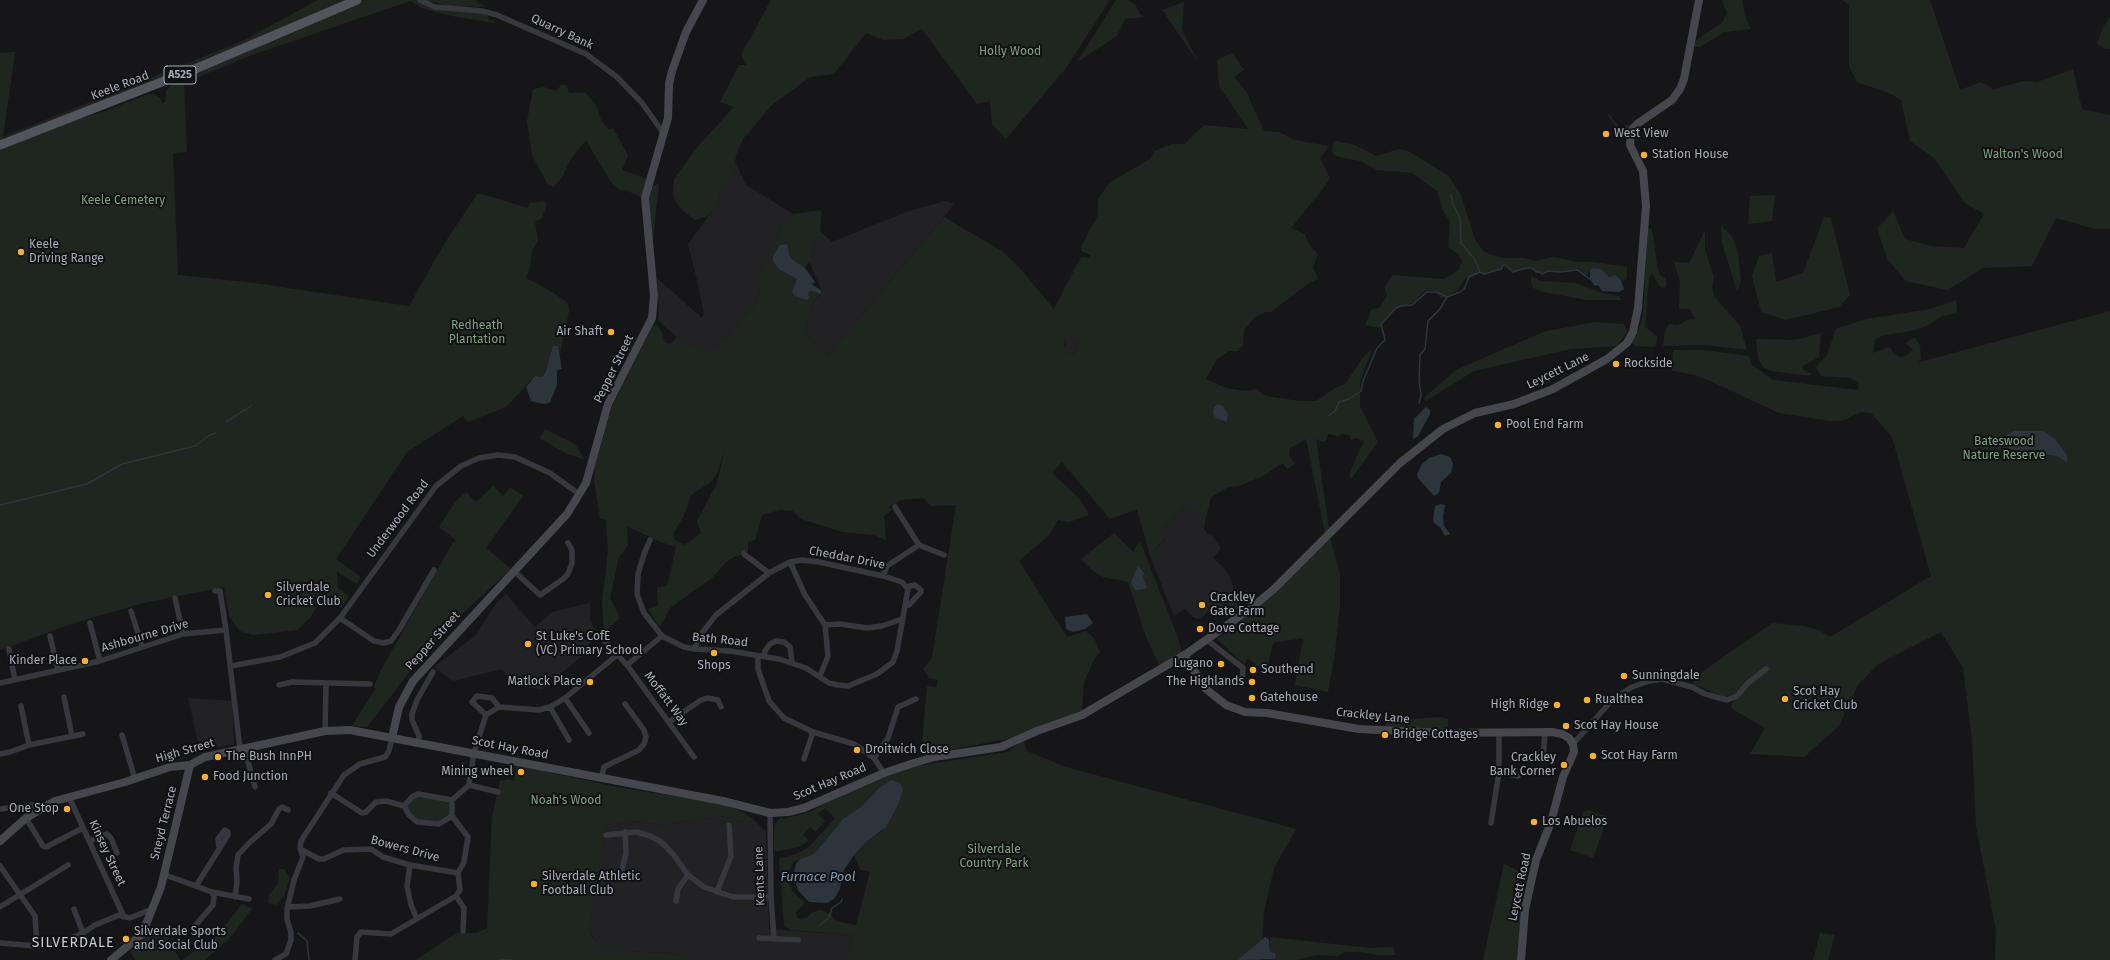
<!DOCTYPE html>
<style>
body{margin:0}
canvas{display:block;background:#161618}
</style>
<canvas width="2110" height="960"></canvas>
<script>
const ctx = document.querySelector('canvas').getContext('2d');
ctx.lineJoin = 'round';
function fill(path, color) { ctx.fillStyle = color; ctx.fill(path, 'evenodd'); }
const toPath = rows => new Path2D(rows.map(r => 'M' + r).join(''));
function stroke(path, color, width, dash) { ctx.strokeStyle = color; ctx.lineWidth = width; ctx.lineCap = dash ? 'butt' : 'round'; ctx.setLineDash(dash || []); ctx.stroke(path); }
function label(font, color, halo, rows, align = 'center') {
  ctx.font = font + ' "Fira Sans",sans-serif'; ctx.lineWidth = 4; ctx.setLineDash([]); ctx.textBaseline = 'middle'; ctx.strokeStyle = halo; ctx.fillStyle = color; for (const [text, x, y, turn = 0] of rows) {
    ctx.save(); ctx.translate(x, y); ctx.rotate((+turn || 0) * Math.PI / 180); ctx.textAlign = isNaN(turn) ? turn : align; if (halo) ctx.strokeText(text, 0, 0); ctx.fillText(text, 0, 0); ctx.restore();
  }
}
fill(toPath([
 [735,162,746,185,793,214,782,226,758,279,760,293,756,303,726,338,709,353,677,337,658,320,659,311,657,278,702,318,704,314,698,284,688,244,716,206,721,192,734,172],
 [945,201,954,204,947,213,828,355,804,332,814,300,821,295,821,288,809,262,815,241,832,242,906,212],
 [1066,337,1080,341,1074,355,1065,352],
 [1187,503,1205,521,1204,529,1207,533,1212,535,1220,547,1220,550,1213,558,1225,569,1231,579,1237,604,1242,611,1241,612,1231,607,1214,611,1211,609,1200,619,1194,618,1185,609,1174,616,1150,556,1165,539,1160,532,1161,529],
 [506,594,535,627,552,612,590,603,590,619,598,638,583,649,586,653,542,689,513,686,502,669,453,681,434,667,476,635,497,602],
 [188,698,232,701,234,744,200,751],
 [721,816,748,823,753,819,766,832,769,929,853,935,847,960,700,960,667,953,602,950,589,931,606,825,634,821,662,825]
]), '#222225');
fill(toPath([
 [318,0,351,0,246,46,0,141,0,53,15,52,3,137,240,42],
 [365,0,415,0,439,10,486,13,489,20,495,21,494,23,452,16,425,9,410,1,252,55,184,83,187,152,173,153,178,275,254,283,409,306,446,241,478,193,528,208,529,203,545,201,546,206,542,218,535,222,538,241,532,251,530,268,526,278,549,290,568,303,569,311,560,354,558,346,542,377,535,376,506,407,468,422,463,416,407,452,336,559,361,577,357,584,338,572,337,573,338,588,349,596,341,608,331,601,316,603,316,608,310,618,297,630,253,635,240,631,230,618,224,587,143,603,71,624,0,650,0,148,64,124,105,111,148,94,154,94,160,98,162,103,165,102,166,91,170,86,184,79],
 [426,0,475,0,486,7,449,6],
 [771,0,1110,0,1066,68,1006,139,992,124,990,101,977,104,922,29,903,39,883,40,866,33,834,74,810,77,772,105,743,139,736,155,734,172,721,192,716,206,708,216,695,220,680,208,674,198,673,187,674,179,699,145,734,107,720,102,739,65,746,65,741,55],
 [1116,0,1127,0,1135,4,1140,14,1145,17,1125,19,1117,36,1077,62],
 [1722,0,1742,0,1745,16,1751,29,1725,32,1700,47,1694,47,1695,41,1722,23,1727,13],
 [1842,0,1930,0,1960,90,1981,82,1994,89,2024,81,2037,82,2073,69,2082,109,2110,115,2110,229,2095,229,2056,218,2032,266,1983,268,1947,290,1906,281,1888,260,1877,229,1893,211,1905,239,1931,246,1964,248,1984,214,1965,203,1934,158,1910,141,1901,100,1889,93,1857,82,1849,66,1849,5],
 [1184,2,1182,30,1198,62,1162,10],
 [2110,16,2110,49,2106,49,2097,44,2101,32],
 [1232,53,1244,70,1234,77,1246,91,1264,131,1279,132,1294,140,1329,146,1320,158,1330,178,1325,186,1291,228,1305,234,1308,243,1318,254,1313,267,1318,279,1309,283,1271,312,1266,312,1255,317,1244,330,1243,345,1238,351,1229,351,1217,359,1206,379,1226,388,1245,391,1257,389,1263,395,1272,397,1300,401,1316,401,1335,388,1345,384,1365,355,1372,349,1360,381,1360,406,1378,442,1351,479,1349,474,1364,441,1355,438,1351,440,1349,435,1342,434,1338,436,1328,434,1327,439,1324,442,1316,439,1329,529,1325,533,1306,439,1290,448,1289,455,1295,464,1287,469,1283,463,1263,476,1239,486,1228,487,1211,497,1205,521,1187,503,1161,529,1160,532,1165,538,1150,556,1137,509,1110,519,1062,462,1052,473,1080,499,1089,515,1069,522,1058,520,1050,534,1019,561,1067,637,1086,631,1094,638,1100,652,1094,660,1084,682,1082,712,1012,738,921,755,927,686,936,687,938,680,929,678,923,669,932,658,956,505,931,506,923,498,901,500,889,507,892,510,884,516,886,540,873,535,842,532,801,519,793,511,780,510,762,515,755,540,748,542,748,551,744,554,734,557,726,562,712,578,670,608,660,627,648,609,658,605,657,587,667,586,676,547,658,541,627,526,628,545,619,557,610,598,620,618,604,632,602,602,608,552,606,520,600,518,594,480,595,465,612,406,653,326,657,325,661,331,665,342,670,344,677,337,709,353,726,338,756,303,760,293,758,279,782,226,793,214,822,210,820,231,832,242,815,241,809,262,805,268,793,260,789,255,788,247,773,262,780,270,797,279,792,292,808,293,811,291,821,294,814,300,804,332,828,355,944,217,1002,251,1016,264,1054,309,1081,257,1089,258,1091,255,1081,251,1081,247,1098,215,1098,199,1109,183,1150,159,1154,151,1172,144,1185,144,1192,136,1205,125,1248,129,1219,86,1217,60],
 [1066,338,1080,341,1074,355,1065,352,1066,347,1064,346],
 [725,449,717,483,697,521,701,533,685,545,675,540,674,532,684,516,690,497,695,492,710,483,717,474],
 [561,85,567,85,569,93,585,92,596,105,601,120,609,130,613,128,628,155,622,170,647,179,641,197,623,189,622,191,612,184,586,140,572,157,562,177,554,187,548,185,532,155,527,121,533,89,544,87,556,91],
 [1609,114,1619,127,1632,124,1627,131,1618,129,1607,115],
 [1337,141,1355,145,1376,156,1399,149,1408,151,1449,176,1461,196,1475,239,1483,251,1489,254,1503,258,1524,258,1535,261,1554,257,1576,262,1593,262,1627,267,1627,278,1624,281,1612,276,1607,276,1601,269,1590,269,1589,273,1584,276,1577,270,1560,272,1548,271,1542,274,1536,272,1532,268,1513,272,1504,264,1501,269,1484,274,1480,272,1465,279,1458,290,1442,298,1432,290,1425,291,1413,303,1396,308,1380,328,1365,325,1372,309,1379,308,1387,296,1385,288,1392,275,1444,279,1459,270,1462,261,1459,255,1448,247,1450,221,1443,211,1437,191,1412,173,1377,170,1360,161,1335,156,1332,151,1333,142],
 [659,183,653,240,648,209,649,195,651,187],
 [1775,195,1772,221,1748,224,1750,196],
 [1824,217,1831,218,1850,295,1839,307,1786,320,1761,312,1752,276,1759,256,1772,253,1776,282,1803,273],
 [1721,226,1732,236,1738,251,1741,282,1737,291,1722,243],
 [1648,228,1651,229,1653,234,1657,266,1660,275,1665,278,1667,284,1665,288,1660,287,1652,273,1649,278,1645,327,1657,336,1656,345,1654,347,1636,346,1630,341,1638,332,1643,315],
 [1705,230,1705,250,1714,277,1712,286,1714,296,1740,326,1747,350,1706,345,1663,346,1665,331,1669,324,1678,325,1687,320,1695,319,1690,309,1679,309,1680,282,1674,262,1689,263],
 [1531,276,1541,281,1576,283,1602,293,1619,296,1621,300,1587,300,1543,292,1533,288,1531,283],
 [1956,300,1957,313,1943,316,1926,326,1915,330,1881,336,1875,340,1873,353,1890,347,1894,354,1900,357,1907,355,1913,350,1906,343,1914,337,1920,345,1921,360,1916,363,2110,311,2110,960,1995,960,1996,930,1976,826,1972,740,1963,668,1941,632,1878,664,1858,685,1839,726,1804,757,1750,754,1765,728,1731,708,1735,694,1725,697,1693,684,1695,677,1772,623,1803,626,1818,630,1830,637,1931,576,1894,444,1891,436,1871,413,1861,412,1842,421,1830,421,1779,413,1708,380,1695,375,1672,371,1673,350,1703,350,1749,356,1752,365,1773,380,1858,390,1859,382,1850,378,1821,376,1816,367,1827,355,1836,329,1866,319,1930,309],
 [1596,322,1624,324,1627,332,1617,346,1571,349,1474,371,1426,401,1424,398,1456,370,1504,349,1546,331],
 [1821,333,1819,357,1803,366,1803,370,1812,374,1809,376,1772,371,1764,368,1758,359,1756,339,1795,340],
 [545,429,575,444,584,459,567,454,540,438],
 [493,486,503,496,510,487,523,496,486,548,511,569,462,614,418,661,367,727,352,726,376,688,374,687,380,672,453,542,457,541,439,527,456,501,466,492,476,502],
 [1114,533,1133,552,1140,541,1178,638,1182,651,1180,653,1159,665,1146,637,1128,582,1103,577,1093,571,1081,559],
 [1330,538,1340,574,1340,605,1335,653,1328,692,1295,685,1303,638,1273,643,1266,673,1248,658,1244,664,1217,639,1262,604],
 [1440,717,1448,719,1448,730,1385,728,1386,721],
 [1023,741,1027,751,1066,767,1296,829,1274,868,1264,912,1261,960,847,960,853,935,790,930,784,925,779,859,796,854,809,847,835,818,825,808,818,814,825,821,816,832,810,827,803,835,809,841,798,847,779,851,774,851,774,834,775,824,781,817,783,819,807,813,857,787,917,766,1007,752],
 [891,780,903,790,898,805,882,831,866,842,854,855,860,870,870,872,856,925,836,921,831,914,820,910,811,913,807,918,798,919,795,913,805,903,792,891,788,875,793,862,814,854,843,819,861,807,879,788],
 [516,765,621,788,720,803,744,813,753,819,748,823,721,816,662,825,636,821,606,825,589,932,602,950,667,953,700,960,416,960,456,933,477,933,487,928,492,817,500,781,509,779,514,781],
 [418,794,452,800,452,816,439,824,417,822,404,806],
 [1589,810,1608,817,1593,858,1570,850,1583,812],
 [1504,864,1528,876,1518,960,1483,960],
 [279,869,284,869,290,878,284,896,276,905,268,903,268,901,269,895,278,883],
 [242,904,252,909,228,940,205,960,182,960,218,935],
 [149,926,155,934,167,937,180,960,135,960,130,952,147,933],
 [1820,933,1835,935,1828,960,1813,960],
 [1270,937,1370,948,1393,947,1396,955,1378,955,1362,952,1344,952,1338,956,1317,955,1296,960,1270,960,1274,959,1270,952]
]), '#1e261f');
fill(toPath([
 [786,244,788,247,789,255,793,260,805,268,815,282,812,284,814,286,821,290,821,294,811,291,808,293,809,298,807,300,795,296,792,292,797,279,780,270,773,262,773,256,776,251,780,245],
 [1594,268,1601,269,1609,277,1615,275,1621,280,1624,289,1619,292,1602,291,1598,285,1595,286,1590,279,1590,269],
 [553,346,558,346,562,369,557,370,557,385,550,402,545,404,538,403,531,401,526,387,535,376,542,377,546,371],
 [1218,404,1223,406,1228,414,1227,422,1216,418,1213,414,1214,407],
 [1426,407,1430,410,1430,414,1418,436,1413,439,1414,419],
 [2014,431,2043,431,2055,439,2067,455,2067,462,2057,456,2010,449,1999,444,1997,440],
 [1441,454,1450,457,1453,464,1451,473,1441,482,1439,493,1434,496,1418,478,1417,474,1422,464,1429,458],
 [1441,504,1445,505,1443,517,1444,526,1450,534,1445,536,1440,527,1434,523,1433,519,1435,506],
 [1138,566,1144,573,1143,577,1147,587,1145,589,1136,590,1132,586,1131,582],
 [1087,614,1093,623,1085,629,1073,632,1066,629,1065,617],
 [891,780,900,783,903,790,898,805,886,827,866,842,854,855,844,870,840,889,834,899,827,903,809,902,798,890,793,875,796,864,800,859,814,854,843,819,861,807,879,788],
 [1265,937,1269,939,1270,952,1275,953,1276,956,1274,959,1238,960]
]), '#2c353c');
stroke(toPath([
 [1451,195,1453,205,1460,218,1461,243,1475,260,1480,272],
 [1419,403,1421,395,1419,381,1420,355,1425,349,1428,321,1440,309,1447,297],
 [1328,416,1335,411,1339,402,1349,399,1361,391,1363,381,1377,348,1385,340,1381,324,1396,308,1401,306,1412,305,1427,292,1437,292,1447,297,1460,292,1464,289,1469,277,1480,272,1484,274,1501,269,1504,264,1513,272,1526,268,1532,268,1536,272,1539,272,1542,274,1548,271,1560,272,1577,270,1590,279],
 [226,422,251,406],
 [0,505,87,484,122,464,195,446,210,435,216,433],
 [820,925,829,918,832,908,841,902,842,899],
 [298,933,307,941,309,960],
 [499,960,512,960]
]), '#2c353c', 1.5);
stroke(toPath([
 [420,0,435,7,482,11,497,15,586,54,617,77,642,103,664,134],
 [895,507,919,545,944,555],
 [650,540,644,554,638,574,637,594,644,613,662,636,684,647,695,649,730,651,779,659,806,668,829,683,838,685,848,686,877,674,893,662,897,651,908,589,902,582,883,576,819,562,802,560,790,562,769,573,716,615,698,638,695,649],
 [744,554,769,573],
 [790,562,805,595,825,625,828,656,820,676],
 [514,571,540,595,563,579,568,574,572,563,572,550,568,543],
 [883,576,887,566,919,545],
 [215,591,220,591,226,630],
 [175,598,183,634],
 [905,605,909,605,921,592,921,590,915,585,906,587],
 [131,611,142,646],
 [340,618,374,641,384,643,391,641,399,630,434,570],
 [90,623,100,661],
 [825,625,840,624,867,628,882,626,902,619],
 [50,636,58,670],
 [602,638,627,665,694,757],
 [1207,640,1243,668,1242,683],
 [9,649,15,680],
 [758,656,758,669,769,701,784,718,813,732,854,744,874,758,884,773],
 [764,656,765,651,770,644,776,641,784,642,790,647,792,663],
 [627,665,662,636],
 [231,666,280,657,315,643,340,618,436,486,461,466,479,458,498,455,515,457,550,473,579,494],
 [0,683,100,661,183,634,226,630,240,749],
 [279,685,292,682,370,684],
 [64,697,72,736],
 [565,698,589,733],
 [21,706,29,745],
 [550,707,569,740],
 [486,715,472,702,477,696,492,698,499,707],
 [669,722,701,700,707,698,718,700,721,707],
 [325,731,326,683],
 [122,735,135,779],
 [418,743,419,736,412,720,412,714,417,700,433,672],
 [1573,744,1613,699,1632,687,1649,681,1662,679,1692,687,1705,694,1727,700,1737,696,1748,683,1766,669],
 [244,747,255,787],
 [0,754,10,752,29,745,83,734],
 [874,758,888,738,898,707,916,699],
 [804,759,813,732],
 [1543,760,1545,732],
 [1499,772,1518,776],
 [601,779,604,767,639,750,644,744,646,737,644,730,625,704],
 [469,785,498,792],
 [331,793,362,813,366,812,376,802,386,801,404,806,409,815,417,822,439,824,452,816],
 [69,797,124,917],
 [404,806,412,797,418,794,452,800],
 [0,809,33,805,40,809],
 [770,813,771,897,774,939],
 [26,818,43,846,46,847,83,828],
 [1491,823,1499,772,1499,732],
 [606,835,637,832,650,836,660,841,673,854,688,875,704,887,733,897,771,897],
 [89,841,107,834,111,838,117,853],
 [302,850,319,859,324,859,343,850,371,849,383,857,410,865,458,873],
 [410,865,407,886,411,905,417,919],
 [0,866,35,916,37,946],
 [163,874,212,892,249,899],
 [621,874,626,853,625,832],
 [196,886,228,835,228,832,225,830,218,839,219,847],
 [717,892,731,856,729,825],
 [456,896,464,908,463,931],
 [235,897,237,882,236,868,238,855,249,843,271,824,279,809,282,807,288,810],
 [676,901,678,889,688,875],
 [0,907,68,865],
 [288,907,310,906,340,899],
 [74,909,83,933],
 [193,928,213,905,214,897,212,892],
 [759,938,798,940],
 [0,943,37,946,68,939,83,933,95,925,119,915,130,918,152,909],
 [275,960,286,954,291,940,291,933,287,919,287,909,294,880,303,857,300,848,301,841,344,775,360,764,385,757,389,751,392,738],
 [355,960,357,937,361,932,391,934,456,896,460,890,458,873,464,862,468,837,452,816,452,800,469,785,474,753,486,715,499,707,539,710,550,707,565,698,617,655]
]), '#37383d', 5.5);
stroke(toPath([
 [1184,655,1206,689,1226,705,1245,712,1267,713,1359,729,1444,733,1552,732,1562,734,1569,738,1573,744,1574,752,1563,777,1551,822,1536,860,1525,910,1521,960],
 [392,738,399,707,413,681,567,514,586,483,608,404,652,318,654,296,645,198,668,118,669,84,672,71,686,32,703,0],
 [0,841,26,818,55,801,125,782,170,767,190,765,205,757,325,731,350,730,392,738,723,801,770,813,788,812,804,808,884,773,914,763,934,757,1001,747,1037,731,1082,715,1186,654,1250,609,1274,589,1400,463,1443,429,1475,413,1514,404,1553,389,1607,359,1627,343,1633,332,1638,308,1646,206,1643,171,1630,145,1631,131,1637,124,1672,100,1680,89,1684,79,1699,0],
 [111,960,141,935,147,922,161,887,190,765]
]), '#45474d', 8);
stroke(toPath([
 [0,145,195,69,357,0]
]), '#53555c', 9);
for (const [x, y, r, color] of [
 [1606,134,4,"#f2b134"],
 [1644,155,4,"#f2b134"],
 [21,252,4,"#f2b134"],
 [611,332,4,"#f2b134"],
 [1616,364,4,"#f2b134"],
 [1498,425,4,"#f2b134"],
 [268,595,4,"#f2b134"],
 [1202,605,4,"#f2b134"],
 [1200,629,4,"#f2b134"],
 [528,644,4,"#f2b134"],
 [714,653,4,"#f2b134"],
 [85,661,4,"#f2b134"],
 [1221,664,4,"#f2b134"],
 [1253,670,4,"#f2b134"],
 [1624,676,4,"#f2b134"],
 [590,682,4,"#f2b134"],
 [1252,682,4,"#f2b134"],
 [1252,698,4,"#f2b134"],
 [1785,699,4,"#f2b134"],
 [1587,700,4,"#f2b134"],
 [1557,705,4,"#f2b134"],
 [1566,726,4,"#f2b134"],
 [1385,735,4,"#f2b134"],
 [857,750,4,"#f2b134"],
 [1593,756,4,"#f2b134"],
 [218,757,4,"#f2b134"],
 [1564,765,4,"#f2b134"],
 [521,772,4,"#f2b134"],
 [205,777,4,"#f2b134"],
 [67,809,4,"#f2b134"],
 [1534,822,4,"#f2b134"],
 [534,884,4,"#f2b134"],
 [126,939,4,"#f2b134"]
]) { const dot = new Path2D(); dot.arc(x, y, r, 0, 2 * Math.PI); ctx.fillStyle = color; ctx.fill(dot); stroke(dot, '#111113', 1.5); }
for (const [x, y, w] of [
 [180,75,32]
]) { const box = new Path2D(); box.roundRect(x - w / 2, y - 9, w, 18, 3); ctx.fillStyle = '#111113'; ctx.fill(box); stroke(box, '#a8adb8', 1); }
label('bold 11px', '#a8adb8', null, [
 ["A525",180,75]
]);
label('12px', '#a8adb8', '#111113', [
 ["Quarry Bank",562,32,25],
 ["Keele Road",120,86,-21],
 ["Pepper Street",614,369,-64],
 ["Leycett Lane",1558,371,-26],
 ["Underwood Road",398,519,-53],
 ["Cheddar Drive",847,558,11],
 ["Ashbourne Drive",145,636,-16],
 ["Bath Road",720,640,6],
 ["Pepper Street",433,641,-48],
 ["Moffatt Way",666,699,53],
 ["Crackley Lane",1373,716,6],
 ["Scot Hay Road",510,748,11],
 ["High Street",185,751,-16],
 ["Scot Hay Road",830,782,-23],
 ["Sneyd Terrace",164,823,-76],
 ["Bowers Drive",405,849,15],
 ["Kinsey Street",107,853,65],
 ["Kents Lane",760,876,-92],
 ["Leycett Road",1520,887,-78]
]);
label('12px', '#7fa381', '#111113', [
 ["Holly Wood",1010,52],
 ["Walton's Wood",2023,155],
 ["Keele Cemetery",123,201],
 ["Redheath",477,326],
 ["Plantation",477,340],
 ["Bateswood",2004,442],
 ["Nature Reserve",2004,456],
 ["Noah's Wood",566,801],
 ["Silverdale",994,850],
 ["Country Park",994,864]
]);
label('12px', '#a8adb8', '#111113', [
 ["West View",1614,134],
 ["Station House",1652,155],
 ["Keele",29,245],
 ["Driving Range",29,259],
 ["Air Shaft",603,332,"right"],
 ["Rockside",1624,364],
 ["Pool End Farm",1506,425],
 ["Silverdale",276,588],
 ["Cricket Club",276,602],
 ["Crackley",1210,598],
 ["Gate Farm",1210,612],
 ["Dove Cottage",1208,629],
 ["St Luke's CofE",536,637],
 ["(VC) Primary School",536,651],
 ["Kinder Place",77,661,"right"],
 ["Lugano",1213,664,"right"],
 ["Shops",714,666,"center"],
 ["Southend",1261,670],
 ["Sunningdale",1632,676],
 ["Matlock Place",582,682,"right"],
 ["The Highlands",1244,682,"right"],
 ["Scot Hay",1793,692],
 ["Cricket Club",1793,706],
 ["Gatehouse",1260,698],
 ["Rualthea",1595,700],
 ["High Ridge",1549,705,"right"],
 ["Scot Hay House",1574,726],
 ["Bridge Cottages",1393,735],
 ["Droitwich Close",865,750],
 ["Scot Hay Farm",1601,756],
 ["The Bush InnPH",226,757],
 ["Crackley",1556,758,"right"],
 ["Bank Corner",1556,772,"right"],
 ["Mining wheel",513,772,"right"],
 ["Food Junction",213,777],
 ["One Stop",59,809,"right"],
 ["Los Abuelos",1542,822],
 ["Silverdale Athletic",542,877],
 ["Football Club",542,891],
 ["Silverdale Sports",134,932],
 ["and Social Club",134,946]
], 'left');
label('italic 13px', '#7f9bb3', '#111113', [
 ["Furnace Pool",818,877]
]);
ctx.letterSpacing = '1px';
label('14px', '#c9ccd4', '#111113', [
 ["SILVERDALE",73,943]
]);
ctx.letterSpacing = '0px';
</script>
